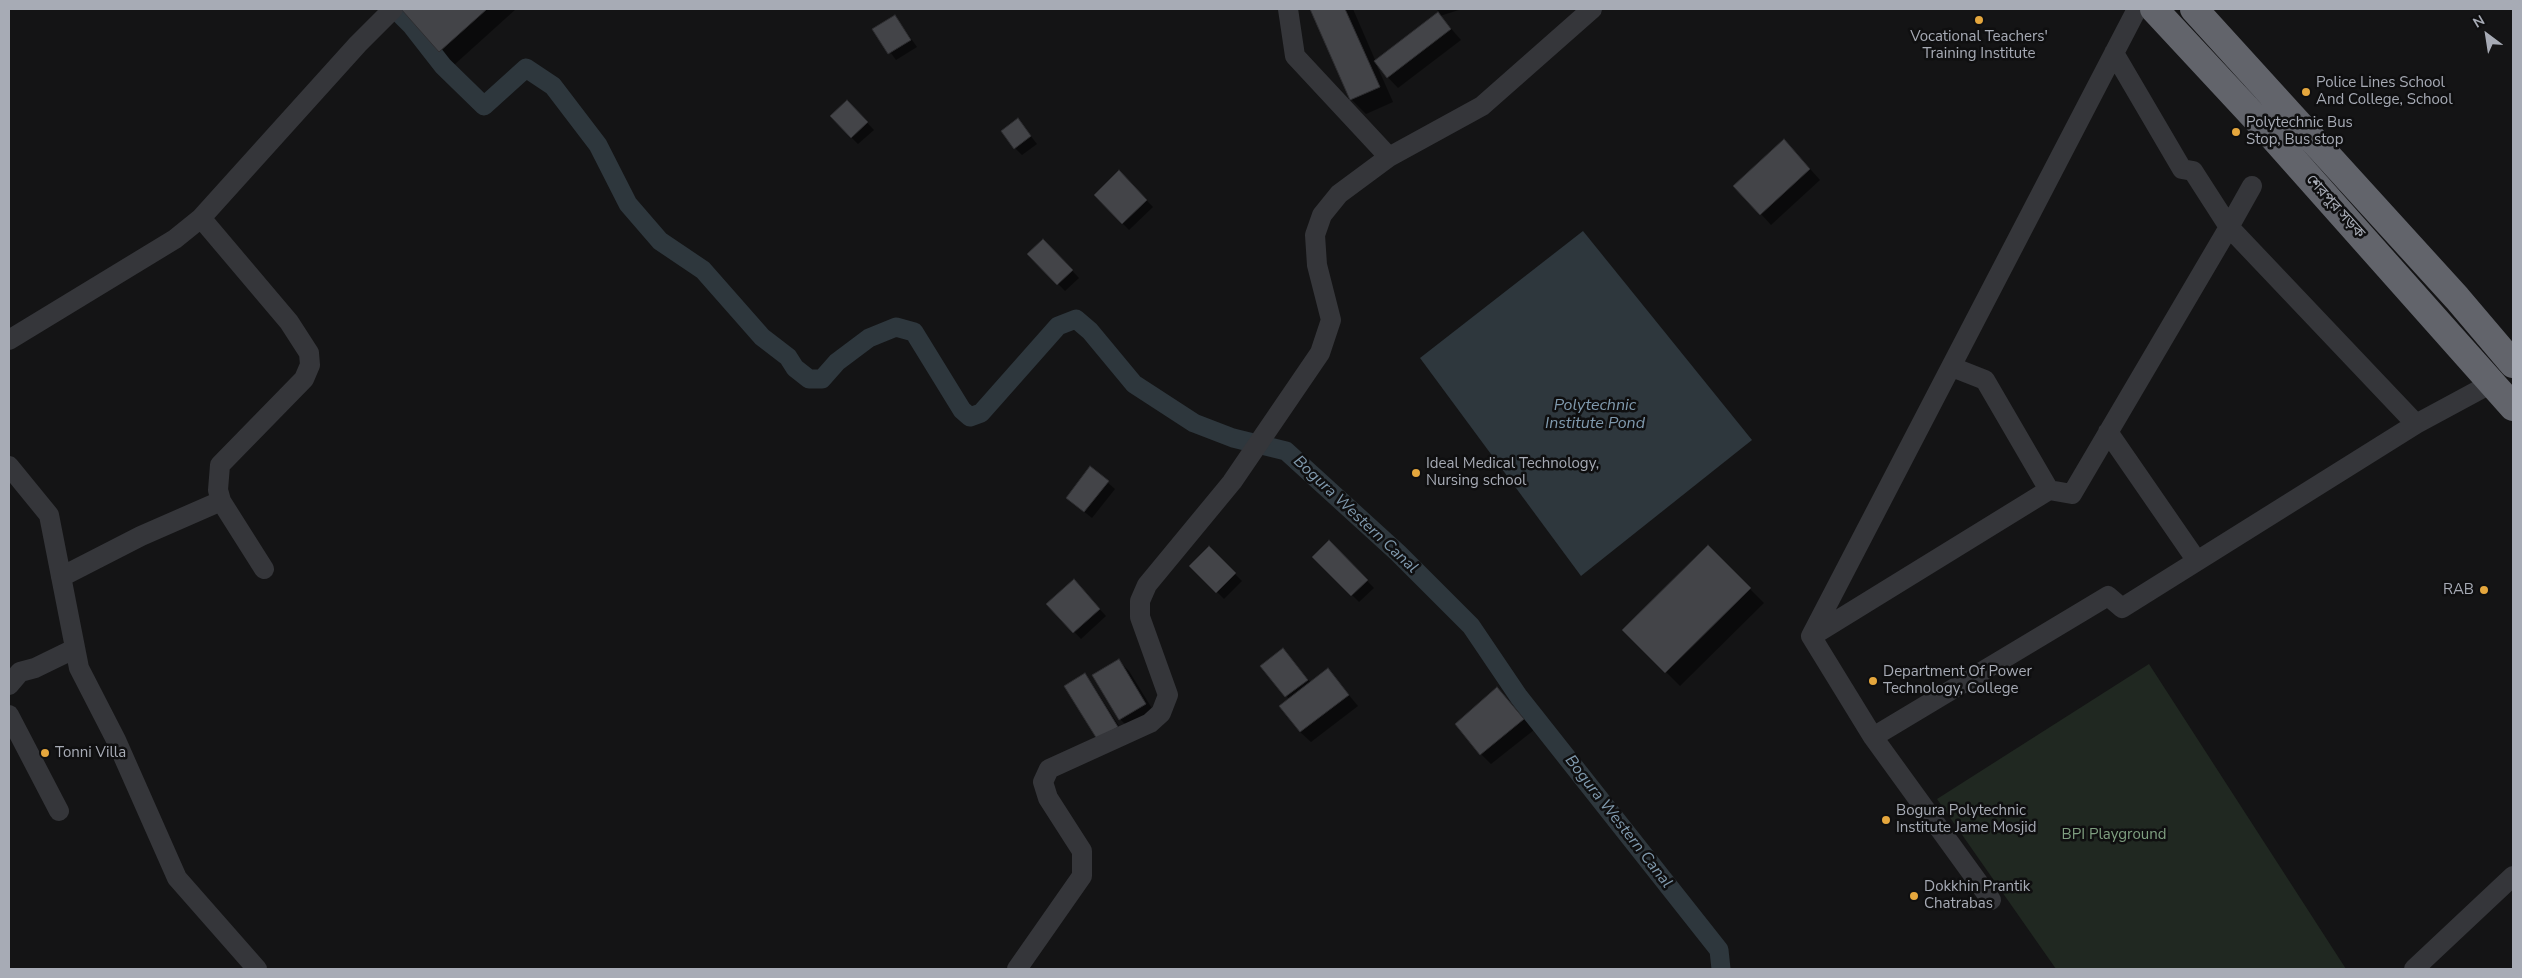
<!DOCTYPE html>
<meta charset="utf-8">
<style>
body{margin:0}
#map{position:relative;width:2522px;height:978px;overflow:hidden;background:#141415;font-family:"Nunito Sans",sans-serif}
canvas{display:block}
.frame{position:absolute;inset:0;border:10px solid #a7abb5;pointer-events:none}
.north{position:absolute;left:2462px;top:10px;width:50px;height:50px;-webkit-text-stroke:4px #0f0f10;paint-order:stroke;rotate:329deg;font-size:14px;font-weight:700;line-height:20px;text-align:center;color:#a7abb5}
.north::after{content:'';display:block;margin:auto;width:18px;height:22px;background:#a7abb5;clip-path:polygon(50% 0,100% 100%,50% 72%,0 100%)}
</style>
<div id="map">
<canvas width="2522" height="978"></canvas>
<div class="frame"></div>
<div class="north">N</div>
</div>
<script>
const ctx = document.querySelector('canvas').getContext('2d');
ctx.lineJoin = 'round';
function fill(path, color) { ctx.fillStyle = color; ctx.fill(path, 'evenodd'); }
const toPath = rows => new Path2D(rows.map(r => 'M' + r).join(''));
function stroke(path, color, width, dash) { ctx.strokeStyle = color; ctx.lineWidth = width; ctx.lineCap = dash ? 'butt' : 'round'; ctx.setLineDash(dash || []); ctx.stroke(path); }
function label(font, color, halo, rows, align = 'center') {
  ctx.font = font + ' "Nunito Sans","Noto Sans Bengali",sans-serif'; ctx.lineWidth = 5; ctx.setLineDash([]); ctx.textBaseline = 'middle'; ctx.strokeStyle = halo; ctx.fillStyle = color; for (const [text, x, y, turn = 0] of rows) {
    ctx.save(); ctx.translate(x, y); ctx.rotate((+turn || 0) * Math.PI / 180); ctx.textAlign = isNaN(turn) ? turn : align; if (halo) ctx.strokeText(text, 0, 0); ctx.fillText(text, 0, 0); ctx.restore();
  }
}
fill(toPath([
 [2149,664,2346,969,2056,969,1937,799]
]), '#202821');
fill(toPath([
 [1583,231,1752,440,1581,576,1420,358]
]), '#2e373d');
fill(toPath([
 [403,9,516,9,454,65],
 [1312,9,1353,9,1376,62,1440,13,1436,9,1462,9,1440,16,1461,40,1398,88,1377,66,1393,102,1366,114,1351,99],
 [895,16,917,47,896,60,874,30],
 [854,109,874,130,858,144,851,137],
 [1018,120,1037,144,1022,155,1015,148],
 [1795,152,1820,180,1771,225,1761,214],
 [1119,172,1153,207,1129,230,1095,195],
 [1043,240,1079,278,1065,291,1029,254],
 [1091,468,1115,489,1092,518,1067,498],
 [1329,542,1374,588,1359,602,1314,557],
 [1708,547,1764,603,1680,686,1624,630],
 [1209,548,1242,581,1224,599,1191,566],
 [1080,588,1106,616,1081,639,1048,604],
 [1290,657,1311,683,1328,670,1358,706,1311,742,1300,732,1289,699,1262,666],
 [1119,661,1129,671,1156,715,1131,730,1120,719],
 [1084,675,1091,682,1124,734,1105,745],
 [1497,689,1534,730,1491,764,1481,754]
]), '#0007');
stroke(toPath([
 [395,9,411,25,443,66,484,106,526,68,553,86,598,145,628,204,660,241,703,270,762,337,788,357,795,368,809,379,822,379,837,362,869,338,896,327,914,332,962,410,970,417,981,413,1058,326,1076,319,1090,331,1134,384,1194,423,1233,438,1286,451,1398,553,1471,626,1519,697,1719,950,1721,969]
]), '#2e373d', 19);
const building = toPath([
 [401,9,487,9,439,52,401,9],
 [1310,9,1345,9,1380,87,1350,100,1310,9],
 [1438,12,1451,29,1387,78,1374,61,1438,12],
 [895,15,911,40,888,54,872,29,895,15],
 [847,100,868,122,851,138,830,116,847,100],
 [1018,118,1031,136,1014,149,1001,131,1018,118],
 [1784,139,1810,169,1760,215,1733,186,1784,139],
 [1119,170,1147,200,1122,224,1094,195,1119,170],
 [1043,239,1073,270,1057,285,1027,254,1043,239],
 [1090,466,1109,481,1084,512,1066,498,1090,466],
 [1329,540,1368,580,1351,596,1312,557,1329,540],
 [1708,545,1751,588,1665,673,1622,630,1708,545],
 [1209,546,1236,573,1216,593,1189,566,1209,546],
 [1074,579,1100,609,1073,633,1046,604,1074,579],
 [1283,648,1308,680,1285,697,1260,666,1283,648],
 [1119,659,1146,704,1119,720,1092,675,1119,659],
 [1328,668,1349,695,1300,732,1279,706,1328,668],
 [1085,673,1118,727,1097,739,1064,686,1085,673],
 [1497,687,1524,719,1480,755,1455,724,1497,687]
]);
fill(building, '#434448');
stroke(building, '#2e2e31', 1);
stroke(toPath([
 [1288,9,1295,56,1389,157],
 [2114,53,2182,169,2193,171,2229,227,2252,186],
 [201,218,289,322,309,353,310,365,304,379,220,465,218,490,221,501,264,569],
 [9,340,175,239,201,218,358,44,393,9],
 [2108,432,2197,561],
 [9,466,49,515,79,668,116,740,177,878,257,969],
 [2049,490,2072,494,2229,227,2416,424],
 [61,577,141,536,221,501],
 [1812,636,2049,490,1985,380,1952,367],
 [9,685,20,672,35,668,74,649],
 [9,715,59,811],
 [1873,737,2108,596,2122,608,2416,424,2492,383],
 [1991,900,1873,737,1811,636,2137,9],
 [1017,969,1082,876,1082,851,1048,798,1043,782,1049,769,1150,723,1161,713,1168,695,1140,617,1140,601,1147,585,1232,482,1320,353,1331,320,1317,265,1315,235,1322,215,1339,194,1389,157,1482,106,1592,9],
 [2414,969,2513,876]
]), '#35363a', 20);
stroke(toPath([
 [2154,9,2273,137,2513,407],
 [2194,9,2457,298,2513,364]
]), '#62646b', 28);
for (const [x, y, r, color] of [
 [1979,20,5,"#e5a73d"],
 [2306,92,5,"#e5a73d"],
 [2236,132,5,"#e5a73d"],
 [1416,473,5,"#e5a73d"],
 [2484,590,5,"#e5a73d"],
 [1873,681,5,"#e5a73d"],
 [45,753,5,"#e5a73d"],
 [1886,820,5,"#e5a73d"],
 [1914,896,5,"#e5a73d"]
]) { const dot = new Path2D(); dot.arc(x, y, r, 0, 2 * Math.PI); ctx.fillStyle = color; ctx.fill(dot); stroke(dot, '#0f0f10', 2); }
label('15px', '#a7abb5', '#0f0f10', [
 ["Vocational Teachers'",1979,37,"center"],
 ["Training Institute",1979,54,"center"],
 ["Police Lines School",2316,83],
 ["And College, School",2316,100],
 ["Polytechnic Bus",2246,123],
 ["Stop, Bus stop",2246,140],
 ["Ideal Medical Technology,",1426,464],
 ["Nursing school",1426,481],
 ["RAB",2474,590,"right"],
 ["Department Of Power",1883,672],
 ["Technology, College",1883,689],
 ["Tonni Villa",55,753],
 ["Bogura Polytechnic",1896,811],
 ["Institute Jame Mosjid",1896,828],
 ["Dokkhin Prantik",1924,887],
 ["Chatrabas",1924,904]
], 'left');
label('15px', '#a7abb5', '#0f0f10', [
 ["শেরপুর সড়ক",2335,207,48]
]);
label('15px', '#7f9f80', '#0f0f10', [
 ["BPI Playground",2114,835]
]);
label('italic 16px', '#809aae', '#0f0f10', [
 ["Polytechnic",1595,406],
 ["Institute Pond",1595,424],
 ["Bogura Western Canal",1355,515,43],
 ["Bogura Western Canal",1618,822,52]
]);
</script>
